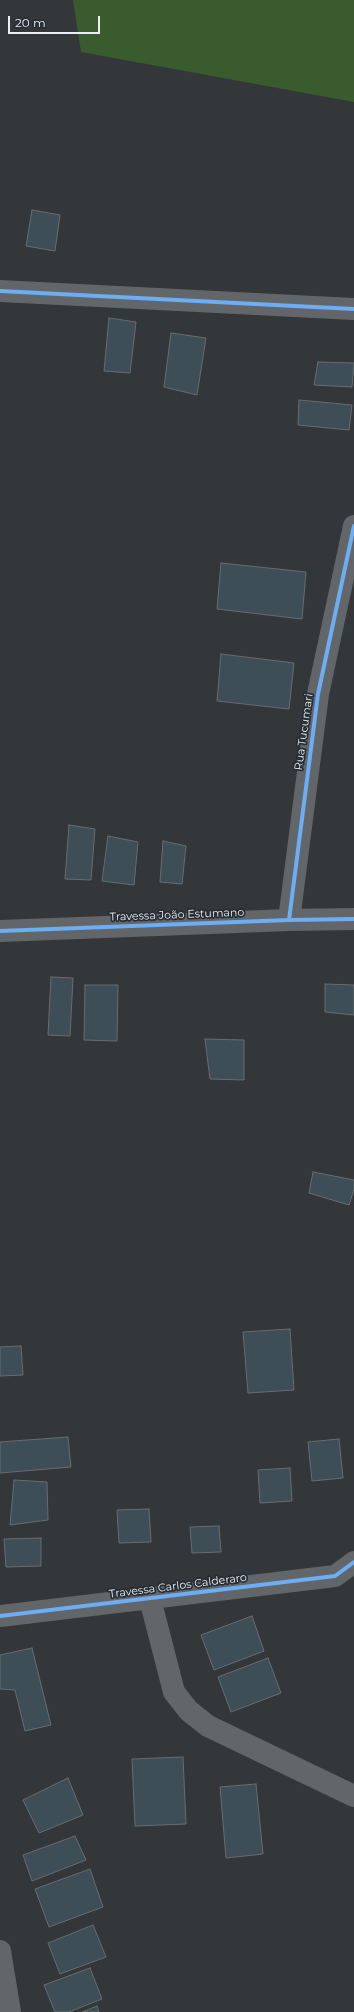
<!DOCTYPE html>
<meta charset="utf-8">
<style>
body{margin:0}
#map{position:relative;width:354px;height:2012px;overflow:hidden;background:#34373a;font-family:Montserrat,sans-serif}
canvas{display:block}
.scale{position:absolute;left:8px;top:16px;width:92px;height:18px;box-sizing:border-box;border:2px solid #eaeff3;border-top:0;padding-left:5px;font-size:12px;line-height:14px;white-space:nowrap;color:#eaeff3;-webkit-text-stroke:3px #262d34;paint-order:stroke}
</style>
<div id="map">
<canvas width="354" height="2012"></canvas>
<div class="scale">20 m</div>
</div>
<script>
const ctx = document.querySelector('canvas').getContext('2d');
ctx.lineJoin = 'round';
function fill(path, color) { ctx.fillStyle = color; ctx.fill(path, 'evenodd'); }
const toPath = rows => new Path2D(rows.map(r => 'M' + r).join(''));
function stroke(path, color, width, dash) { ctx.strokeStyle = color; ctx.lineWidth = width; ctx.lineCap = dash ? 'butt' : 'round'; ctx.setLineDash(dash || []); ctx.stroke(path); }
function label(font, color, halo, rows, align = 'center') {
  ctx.font = font + ' Montserrat,sans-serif'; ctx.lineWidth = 3.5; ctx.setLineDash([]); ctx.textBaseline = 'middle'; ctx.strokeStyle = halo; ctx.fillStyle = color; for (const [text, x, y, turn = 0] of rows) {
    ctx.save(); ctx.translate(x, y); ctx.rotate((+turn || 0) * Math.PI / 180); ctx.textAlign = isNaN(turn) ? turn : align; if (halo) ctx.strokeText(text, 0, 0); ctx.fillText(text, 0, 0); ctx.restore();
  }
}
fill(toPath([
 [73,0,354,0,354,102,81,52]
]), '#395b2e');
const building = toPath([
 [32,210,60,215,55,251,26,246,32,210],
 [109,318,136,322,130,373,104,371,109,318],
 [171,333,206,338,197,395,164,387,171,333],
 [318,362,354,363,352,387,314,385,318,362],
 [299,400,352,405,349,430,298,425,299,400],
 [221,563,306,572,302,619,217,609,221,563],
 [221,654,294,663,289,709,217,701,221,654],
 [69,825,95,829,91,880,65,879,69,825],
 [108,836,138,842,134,885,102,881,108,836],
 [163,841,186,846,182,884,160,882,163,841],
 [51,977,73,978,70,1036,48,1035,51,977],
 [325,984,354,985,354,1015,325,1012,325,984],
 [85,985,118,985,117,1041,84,1040,85,985],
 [205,1039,244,1040,244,1080,210,1079,205,1039],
 [313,1172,354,1180,354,1189,349,1205,309,1193,313,1172],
 [290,1329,294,1390,248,1393,243,1332,290,1329],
 [21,1346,23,1375,0,1376,0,1347,21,1346],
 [68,1437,71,1467,0,1473,0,1442,68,1437],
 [339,1439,343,1478,312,1481,308,1442,339,1439],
 [290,1468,292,1501,260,1503,258,1470,290,1468],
 [14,1480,47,1482,48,1520,10,1525,14,1480],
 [149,1509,151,1542,119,1543,117,1510,149,1509],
 [219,1526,221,1552,192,1553,190,1527,219,1526],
 [41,1538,41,1566,6,1567,4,1539,41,1538],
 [252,1616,264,1651,214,1670,201,1635,252,1616],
 [32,1648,51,1725,25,1731,15,1690,0,1689,0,1655,32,1648],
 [268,1658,281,1693,231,1712,218,1677,268,1658],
 [183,1757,186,1824,135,1826,132,1759,183,1757],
 [68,1778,83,1815,39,1833,23,1800,68,1778],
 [256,1784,263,1854,226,1858,220,1787,256,1784],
 [75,1836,86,1860,32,1881,23,1855,75,1836],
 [90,1869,103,1907,49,1927,35,1889,90,1869],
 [93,1925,106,1957,60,1974,48,1943,93,1925],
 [90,1968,102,1999,69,2012,55,2012,44,1985,90,1968],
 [97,2006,99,2012,82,2012,97,2006]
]);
fill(building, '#3d4e57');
stroke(building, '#696c6f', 1);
stroke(toPath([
 [0,291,354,309],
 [289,920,318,694,354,526],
 [0,931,289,920,354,919],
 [150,1599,174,1692,189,1711,208,1726,354,1796],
 [0,1616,335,1576,354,1562],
 [0,1951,10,2012]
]), '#636669', 22);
stroke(toPath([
 [0,291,354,309],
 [289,920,318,694,354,526],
 [0,931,289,920,354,919],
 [0,1616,335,1576,354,1562]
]), '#6dadf4', 4);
label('11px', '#eaeff3', '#262d34', [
 ["Rua Tucumari",304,732,-82],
 ["Travessa João Estumano",177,915,-2],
 ["Travessa Carlos Calderaro",178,1586,-7]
]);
</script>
